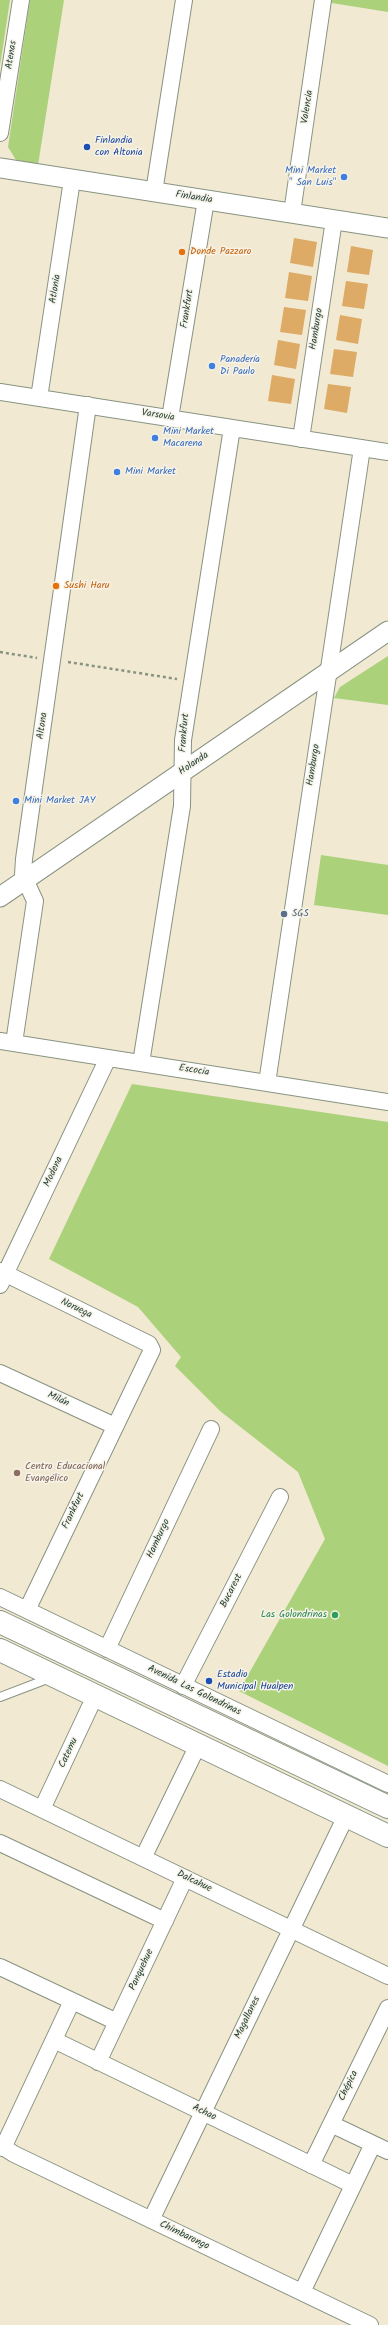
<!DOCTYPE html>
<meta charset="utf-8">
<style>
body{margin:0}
canvas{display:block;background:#f1e9d1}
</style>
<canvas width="388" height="2325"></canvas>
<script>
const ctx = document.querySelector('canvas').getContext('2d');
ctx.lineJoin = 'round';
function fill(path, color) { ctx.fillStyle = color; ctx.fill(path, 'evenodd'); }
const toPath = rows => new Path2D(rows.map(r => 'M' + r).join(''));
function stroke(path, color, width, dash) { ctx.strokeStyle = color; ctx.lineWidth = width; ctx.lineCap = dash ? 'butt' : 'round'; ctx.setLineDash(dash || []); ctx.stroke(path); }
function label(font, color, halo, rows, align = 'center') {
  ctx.font = font + ' Kalam,sans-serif'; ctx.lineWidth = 3; ctx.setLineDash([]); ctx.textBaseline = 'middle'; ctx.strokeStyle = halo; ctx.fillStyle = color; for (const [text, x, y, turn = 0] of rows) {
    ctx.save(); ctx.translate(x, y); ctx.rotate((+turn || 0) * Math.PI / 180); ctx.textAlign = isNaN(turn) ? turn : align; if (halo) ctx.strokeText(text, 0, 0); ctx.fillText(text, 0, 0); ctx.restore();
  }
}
fill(toPath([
 [0,0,10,0,0,66],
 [30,0,64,0,38,165,16,160,8,147],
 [313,0,388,0,388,12],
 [388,656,388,705,334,698,340,687],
 [321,855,388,865,388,915,314,905],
 [132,1084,388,1122,388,1766,239,1691,325,1539,298,1472,220,1411,175,1366,181,1357,138,1307,49,1259]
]), '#abd17b');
fill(toPath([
 [294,238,317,242,313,267,290,263],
 [351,246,373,250,369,275,347,272],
 [289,272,312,276,308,301,285,298],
 [346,281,368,284,364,309,342,306],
 [284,307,306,310,302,335,280,332],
 [340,315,362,319,358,344,336,340],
 [278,340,300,344,296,369,274,365],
 [334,349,357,352,353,377,330,374],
 [272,375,295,379,291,404,268,401],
 [328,384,351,387,347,413,324,409]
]), '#ddab65');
const service = toPath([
 [0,1697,50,1678]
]);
const minor = toPath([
 [0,133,21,0],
 [154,192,184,0],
 [292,213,323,0],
 [0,392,388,452],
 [39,398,72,180],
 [170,418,206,200],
 [301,439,334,220],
 [0,1041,388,1102],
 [14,1043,35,901,23,875,24,859,88,405],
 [141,1063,182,806,183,740,232,428],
 [267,1083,362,448],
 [0,1271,149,1344,152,1350,27,1610],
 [0,1285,108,1058],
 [0,1373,115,1426],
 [0,1597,388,1784],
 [107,1649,211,1429],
 [183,1686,280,1497],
 [0,1789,388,1976],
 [42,1809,95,1696],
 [0,1843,165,1921],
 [143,1858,198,1745],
 [0,1967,117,2022],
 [54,2040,353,2185],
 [98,2062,185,1878],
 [331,2124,388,2151],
 [0,2145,14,2154,370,2325],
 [3,2148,72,2001],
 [311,2165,388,2008],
 [151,2220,346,1816],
 [302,2292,373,2144]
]);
const tertiary = toPath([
 [0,168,388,228],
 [0,897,388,631]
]);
const primary = toPath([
 [0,1622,388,1807],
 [0,1650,388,1836]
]);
stroke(service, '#889382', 10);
stroke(minor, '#889382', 18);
stroke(tertiary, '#889382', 21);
stroke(primary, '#889382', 24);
stroke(toPath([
 [0,652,37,658],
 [68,662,177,679]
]), '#889382', 2.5, [3, 3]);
stroke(service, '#fff', 8);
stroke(minor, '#fff', 16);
stroke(tertiary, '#fff', 19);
stroke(primary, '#fff', 22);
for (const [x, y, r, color] of [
 [87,147,4,"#1a4fb4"],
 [344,177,4,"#3f7fe0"],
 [182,252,4,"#e8710a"],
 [212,366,4,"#3f7fe0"],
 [155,438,4,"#3f7fe0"],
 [117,472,4,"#3f7fe0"],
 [56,586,4,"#e8710a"],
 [16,801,4,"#3f7fe0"],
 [284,914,4,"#5c6f8a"],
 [17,1473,4,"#8d6e63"],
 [335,1615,4,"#2e9e5b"],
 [209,1681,4,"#1a4fb4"]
]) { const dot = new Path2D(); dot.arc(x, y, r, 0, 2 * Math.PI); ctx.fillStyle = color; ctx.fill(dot); stroke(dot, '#f7f3e8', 1.5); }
label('10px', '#1f3d34', '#f7f3e8', [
 ["Atenas",12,55,-81],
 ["Valencia",308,107,-81],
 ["Finlandia",194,198,9],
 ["Atlonia",56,289,-81],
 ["Frankfurt",188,309,-81],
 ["Hamburgo",317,329,-81],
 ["Varsovia",158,416,9],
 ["Altona",43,726,-82],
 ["Frankfurt",185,733,-85],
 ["Holanda",194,764,-34],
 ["Hamburgo",314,765,-81],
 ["Escocia",194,1071,9],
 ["Modena",54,1172,-65],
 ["Noruega",76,1309,26],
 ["Milán",58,1400,25],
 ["Frankfurt",74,1511,-64],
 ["Hamburgo",159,1539,-65],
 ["Bucarest",232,1591,-63],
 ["Avenida Las Golondrinas",194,1691,26],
 ["Catemu",69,1753,-65],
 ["Dalcahue",194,1882,26],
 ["Panquehue",142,1970,-65],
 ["Magallanes",248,2018,-64],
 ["Chépica",349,2086,-64],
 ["Achao",204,2113,26],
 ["Chimbarongo",184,2236,26]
]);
label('10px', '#164399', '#f7f3e8', [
 ["Finlandia",95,141],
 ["con Altonia",95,153],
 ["Estadio",217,1675],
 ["Municipal Hualpen",217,1687]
], 'left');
label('10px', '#366cbe', '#f7f3e8', [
 ["Mini Market",336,171,"right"],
 ["\" San Luis\"",336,183,"right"],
 ["Panadería",220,360],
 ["Di Paulo",220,372],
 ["Mini Market",163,432],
 ["Macarena",163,444],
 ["Mini Market",125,472],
 ["Mini Market JAY",24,801]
], 'left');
label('10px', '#c56008', '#f7f3e8', [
 ["Donde Pazzaro",190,252],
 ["Sushi Haru",64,586]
], 'left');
label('10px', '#4e5e75', '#f7f3e8', [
 ["SGS",292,914]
], 'left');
label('10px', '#785e54', '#f7f3e8', [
 ["Centro Educacional",25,1467],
 ["Evangélico",25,1479]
], 'left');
label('10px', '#27864d', '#f7f3e8', [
 ["Las Golondrinas",327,1615]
], 'right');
</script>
